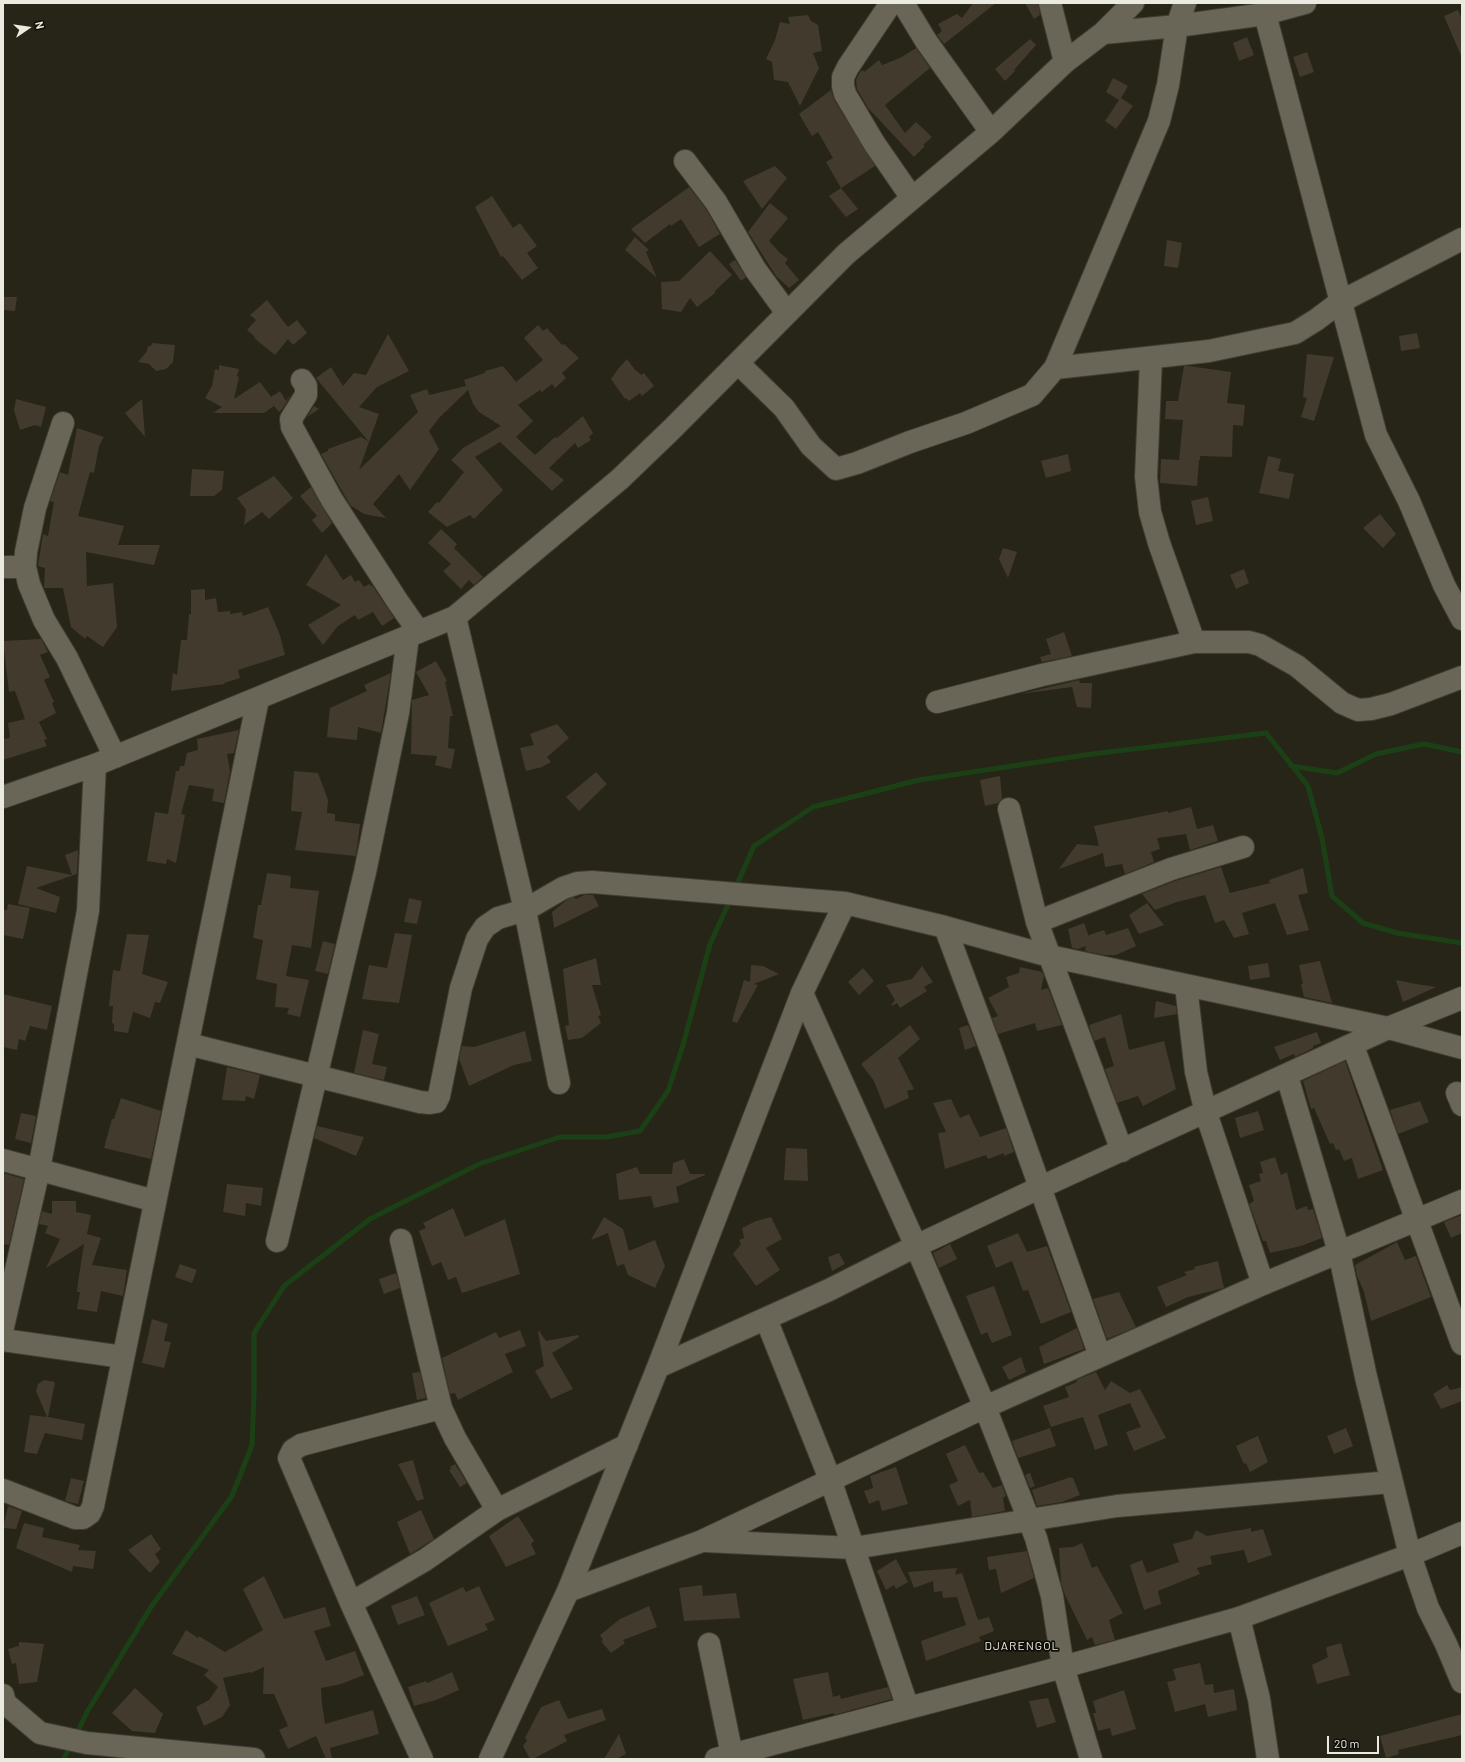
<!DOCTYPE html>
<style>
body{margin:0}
#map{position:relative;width:1465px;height:1762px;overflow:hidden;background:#272517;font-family:Barlow,sans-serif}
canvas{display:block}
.frame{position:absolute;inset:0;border:4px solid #ebeae1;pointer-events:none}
.north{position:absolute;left:8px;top:8px;width:40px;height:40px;-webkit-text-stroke:3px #0f0e08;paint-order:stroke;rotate:77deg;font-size:11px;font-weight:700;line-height:16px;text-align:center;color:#ebeae1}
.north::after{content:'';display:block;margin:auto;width:14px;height:18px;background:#ebeae1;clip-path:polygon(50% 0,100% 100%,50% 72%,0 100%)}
.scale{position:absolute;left:1327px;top:1736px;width:52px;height:18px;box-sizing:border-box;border:2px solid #ebeae1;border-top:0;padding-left:5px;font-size:12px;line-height:14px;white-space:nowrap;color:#ebeae1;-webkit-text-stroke:3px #0f0e08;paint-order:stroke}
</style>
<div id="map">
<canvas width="1465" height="1762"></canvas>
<div class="frame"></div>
<div class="north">N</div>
<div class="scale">20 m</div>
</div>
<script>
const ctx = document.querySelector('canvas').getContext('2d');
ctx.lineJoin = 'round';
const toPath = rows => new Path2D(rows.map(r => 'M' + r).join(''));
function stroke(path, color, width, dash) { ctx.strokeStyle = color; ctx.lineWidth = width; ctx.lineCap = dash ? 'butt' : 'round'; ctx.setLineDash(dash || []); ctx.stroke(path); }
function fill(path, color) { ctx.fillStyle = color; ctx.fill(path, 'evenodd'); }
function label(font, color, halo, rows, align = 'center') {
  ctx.font = font + ' Barlow,sans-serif'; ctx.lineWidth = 3.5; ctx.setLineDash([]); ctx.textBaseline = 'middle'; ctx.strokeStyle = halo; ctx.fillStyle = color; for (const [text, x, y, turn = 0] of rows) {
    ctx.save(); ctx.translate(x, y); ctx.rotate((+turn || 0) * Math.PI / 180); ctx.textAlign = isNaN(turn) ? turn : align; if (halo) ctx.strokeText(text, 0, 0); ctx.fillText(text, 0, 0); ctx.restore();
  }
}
stroke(toPath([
 [1291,766,1337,773,1376,754,1424,744,1462,752],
 [735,889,754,846,813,807,919,780,1092,754,1266,733,1308,786,1322,838,1332,896,1363,923,1397,933,1462,943],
 [76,1735,87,1712,151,1607,232,1496,252,1445,254,1396,254,1333,284,1286,370,1219,479,1164,560,1137,606,1137,640,1131,668,1091,683,1045,710,944,730,900],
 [64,1759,71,1744]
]), '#1c4016', 5);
fill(toPath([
 [973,3,996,3,944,44,937,35,942,31,938,24,957,14,962,18],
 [1025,3,1038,3,1040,15,1034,19],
 [1458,10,1462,19,1462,58,1444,16],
 [808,15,811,21,818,25,822,51,813,53,819,68,800,106,788,82,774,80,772,62,766,59,775,40,780,22,790,24,788,17],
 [1247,37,1254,55,1239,61,1233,43],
 [1030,39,1036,45,1014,70,1015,71,1005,81,995,69],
 [916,48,930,68,885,105,905,133,916,122,932,137,923,145,925,146,914,157,868,108,857,89,856,80,860,72,863,70,864,72,879,60,882,65,900,58],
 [1307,52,1314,72,1300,77,1293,57],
 [1113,78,1128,86,1121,98,1133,106,1116,129,1105,121,1119,100,1106,92],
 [831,90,834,100,875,166,841,188,826,162,833,158,818,132,812,136,799,114],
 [775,166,787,178,762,209,743,181],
 [689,187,706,209,720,234,699,247,681,219,671,226,670,224,645,243,631,229],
 [841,188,858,209,846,217,829,196],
 [492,196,513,228,520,223,537,246,527,253,538,268,522,280,503,256,501,257,475,207],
 [770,203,788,218,769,241,780,253,788,259,785,263,799,280,789,288,776,276,748,232],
 [635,237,649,250,646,252,657,278,625,250],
 [1167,240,1182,243,1178,268,1164,266],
 [710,251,732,275,715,291,715,293,697,307,690,298,681,312,662,309,661,282,679,281],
 [735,260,746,277,741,281,729,264],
 [3,297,17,297,15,311,3,310],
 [267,300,288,327,297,320,307,333,293,345,288,339,275,355,254,338,255,337,247,330,256,320,250,315],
 [538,325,543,331,547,328,562,345,564,344,579,358,562,373,566,378,555,388,552,384,542,392,540,390,518,405,533,421,516,437,535,455,555,437,557,438,583,416,593,433,589,437,591,440,578,448,575,443,549,468,564,480,552,491,500,442,475,457,503,490,474,519,470,515,447,527,428,512,437,502,439,503,464,472,451,460,463,448,501,426,479,412,473,404,468,390,439,418,429,431,439,449,410,490,399,474,373,504,386,518,364,514,350,505,321,454,328,451,328,449,361,437,369,442,359,470,418,412,410,395,427,389,429,395,466,386,464,380,485,373,485,371,503,366,516,382,543,360,524,338],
 [1417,333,1420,348,1401,351,1399,336],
 [388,334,409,371,377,387,359,407,379,414,369,442,316,378,331,367,343,386,354,373,366,375],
 [152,343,175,345,173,362,166,369,156,371,149,364,138,362,147,351,148,346,151,346],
 [1307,354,1334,357,1314,421,1301,417,1307,398,1303,397],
 [627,359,636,371,637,371,641,375,644,373,654,386,642,396,640,393,629,401,626,398,625,399,611,379,618,369],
 [219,365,239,369,237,376,239,377,234,399,260,382,271,397,280,391,286,401,293,392,283,408,279,412,274,406,264,413,213,413,222,407,205,398,212,386,215,369,219,370],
 [1184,366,1189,366,1231,372,1227,403,1245,405,1243,426,1233,425,1232,457,1200,456,1200,460,1199,460,1197,486,1160,483,1161,459,1179,460,1183,420,1165,419,1166,401,1178,401],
 [16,399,46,407,41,427,35,425,20,430,14,410],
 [142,399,145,437,125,413],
 [314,406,319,409,307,417],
 [77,428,104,437,99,446,94,473,90,472,78,516,124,526,118,545,160,545,154,565,86,552,87,586,113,583,117,627,103,647,87,636,85,639,71,627,63,588,44,588,45,568,38,566,43,534,48,536,54,502,50,501,60,472,68,475],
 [1068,454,1071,471,1046,478,1041,461],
 [1268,456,1281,459,1278,471,1294,474,1289,499,1259,493],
 [192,469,224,471,222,490,214,496,190,496],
 [274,476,293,498,269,519,262,512,244,525,246,510,237,498],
 [311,487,332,523,322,533,312,520,317,516,300,496],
 [1208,497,1213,521,1196,525,1191,501],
 [1380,514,1396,534,1383,548,1363,528],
 [441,529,457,544,454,548,483,577,474,585,469,580,461,589,443,571,451,564,428,543],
 [1003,548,1017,552,1008,578,999,559],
 [326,554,343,580,351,575,355,582,359,580,364,587,369,584,371,586,372,585,394,618,382,626,373,612,358,620,355,615,338,626,323,645,308,625,341,605,306,585],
 [1244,569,1249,583,1236,589,1230,575],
 [205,589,205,600,216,598,218,612,230,611,230,614,242,612,243,616,268,607,280,635,285,655,238,670,240,678,224,683,225,684,171,691,173,673,177,675,181,640,187,640,189,614,191,614,191,590],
 [1064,632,1072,656,1042,662,1040,657,1051,654,1046,639],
 [41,639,48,652,40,655,50,677,44,680,54,702,52,703,56,713,39,722,47,739,44,740,47,746,3,760,3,739,10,738,8,723,25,719,15,691,9,692,3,641],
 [436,661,447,681,445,682,453,716,450,716,448,748,455,749,451,769,435,765,437,756,411,754,412,700,429,695,416,672],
 [391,673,381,733,358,727,357,740,327,737,330,708,367,691,364,685],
 [1079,680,1080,683,1092,683,1091,708,1077,707,1072,687,1020,694],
 [557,724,569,738,547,757,551,762,542,767,526,771,520,748,534,745,530,734],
 [239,730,234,753,227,754,230,771,224,803,212,801,214,789,189,785,181,814,185,815,176,863,167,859,166,864,147,861,155,812,168,814,176,771,179,771,180,766,184,766,187,753,198,750,197,739],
 [294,771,318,773,328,800,327,813,335,814,335,821,360,824,356,856,295,850,302,812,291,811],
 [596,772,607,784,579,811,566,797],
 [1000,776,1002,799,998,803,985,806,980,780],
 [1191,807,1197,829,1213,825,1218,841,1190,850,1186,834,1157,838,1160,849,1151,852,1154,862,1125,874,1122,864,1105,867,1103,853,1059,869,1077,844,1099,846,1094,826,1168,811,1168,813],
 [78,850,77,874,36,888,60,897,56,913,18,904,27,866,72,875,65,855],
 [1221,867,1230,893,1270,883,1269,880,1303,868,1308,893,1298,895,1309,930,1287,935,1275,903,1242,913,1249,934,1234,938,1224,920,1215,923,1205,895,1177,902,1155,910,1142,894,1175,881],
 [267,873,291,876,290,888,319,891,311,948,292,945,286,976,309,980,300,1017,287,1014,289,1008,275,1007,277,984,256,979,263,940,253,938,258,905,261,905],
 [584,895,593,895,599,906,554,928,552,912,568,899,574,897,576,899],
 [409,898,422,901,417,924,404,922],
 [1147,903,1164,925,1139,934,1129,915],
 [8,904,30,908,23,939,3,935,3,910,7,910],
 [1084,923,1089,937,1089,935,1104,930,1106,935,1128,928,1136,946,1116,955,1104,955,1085,951,1086,946,1078,949,1072,948,1068,929],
 [395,933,412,935,399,1003,362,999,369,965,387,968],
 [127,934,149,935,142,974,168,982,160,1003,155,1002,150,1018,133,1012,128,1033,114,1031,114,1024,112,1023,113,1006,109,1006,113,970,120,971],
 [323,941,335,944,328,974,315,971],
 [596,958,601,985,592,985,601,1015,598,1016,601,1023,582,1038,568,1040,565,1026,569,1025,563,969],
 [1320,961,1332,1003,1304,997,1301,984,1303,984,1299,965],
 [1268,963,1270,977,1250,980,1248,966],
 [751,965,763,966,779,974,754,984,758,985,737,1023,732,1021,744,980,750,982],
 [922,966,933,982,924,987,927,991,900,1008,897,1003,892,1006,891,1005,895,1000,886,985,912,979],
 [1020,967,1042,972,1044,976,1041,990,1048,988,1062,1025,1037,1031,1035,1023,998,1034,992,1018,998,1016,988,998,1009,987,1006,977,1019,973],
 [863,968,874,981,859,995,848,982],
 [1396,980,1416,984,1436,987,1403,1002],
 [3,994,52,1006,47,1030,30,1026,25,1041,19,1039,17,1050,3,1047],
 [1156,1001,1176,1006,1177,1014,1154,1018],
 [1121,1014,1129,1050,1164,1041,1176,1089,1143,1106,1138,1096,1117,1103,1105,1069,1114,1066,1105,1037,1094,1041,1089,1025],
 [910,1025,920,1039,898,1058,914,1089,907,1091,909,1098,885,1109,874,1081,861,1064],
 [968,1025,976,1046,965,1050,959,1028],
 [363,1030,379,1034,372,1064,387,1067,384,1080,354,1073],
 [525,1031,532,1061,514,1065,469,1086,459,1059,462,1046,474,1047],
 [1317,1032,1321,1043,1313,1046,1313,1048,1295,1057,1294,1054,1280,1060,1274,1047],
 [1345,1061,1383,1170,1358,1179,1352,1158,1344,1161,1339,1149,1336,1150,1333,1143,1330,1144,1314,1108,1311,1109,1303,1081],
 [227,1067,260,1075,254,1099,246,1096,245,1101,222,1100],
 [121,1098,161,1111,151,1159,104,1148,112,1119,114,1119],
 [951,1099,960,1118,969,1114,980,1137,1006,1128,1014,1152,1004,1156,1004,1153,988,1159,986,1155,945,1169,938,1133,946,1132,933,1103],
 [1420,1101,1429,1122,1398,1134,1390,1110],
 [1258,1111,1264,1130,1240,1138,1235,1118],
 [21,1113,36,1116,31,1143,15,1139],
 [317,1126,364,1137,356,1156,314,1138],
 [786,1148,807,1149,808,1181,784,1180],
 [1275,1157,1281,1175,1287,1172,1296,1210,1307,1206,1308,1210,1313,1209,1322,1238,1301,1246,1270,1253,1266,1241,1263,1241,1249,1204,1254,1201,1249,1185,1261,1181,1259,1174,1263,1173,1260,1162],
 [684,1159,690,1174,705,1174,705,1175,676,1187,679,1202,654,1208,651,1196,619,1200,616,1174,637,1167,640,1174,672,1174,673,1163],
 [3,1173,24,1179,9,1245,3,1244],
 [227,1184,263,1188,261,1206,246,1203,245,1216,223,1212],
 [52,1201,76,1201,76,1212,91,1215,87,1234,101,1238,92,1265,127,1270,123,1296,101,1291,97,1312,77,1309,80,1292,77,1292,78,1282,84,1244,46,1268,60,1239,45,1233,48,1226,39,1224,42,1211,52,1214],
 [453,1208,465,1237,505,1219,520,1274,462,1293,456,1277,448,1280,441,1262,432,1266,419,1231,426,1228,423,1223],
 [1462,1215,1462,1233,1451,1238,1444,1222],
 [604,1217,623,1229,629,1251,655,1240,665,1266,655,1288,628,1275,624,1264,617,1266,608,1233,591,1240],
 [771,1217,782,1239,766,1248,780,1270,756,1286,733,1254,741,1244,739,1240,744,1238,742,1228,756,1221],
 [1018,1233,1027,1252,1047,1246,1071,1312,1041,1324,1028,1290,1023,1291,1012,1261,996,1268,987,1246],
 [1397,1242,1405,1260,1416,1256,1431,1297,1371,1321,1364,1292,1357,1276,1355,1265],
 [950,1244,957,1259,939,1268,933,1253],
 [839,1253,845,1264,832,1271,828,1257],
 [1218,1261,1224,1288,1188,1297,1166,1307,1157,1287,1187,1275,1184,1272,1195,1269,1194,1267],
 [180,1264,197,1270,192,1283,175,1277],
 [396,1273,400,1288,384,1294,379,1279],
 [994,1286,1012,1335,992,1343,987,1332,981,1335,966,1296],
 [1119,1292,1136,1327,1107,1339,1093,1299],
 [152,1319,168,1324,164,1341,171,1342,164,1368,142,1363],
 [1077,1328,1084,1349,1044,1364,1039,1347],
 [520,1330,526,1346,505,1354,513,1372,458,1400,455,1393,450,1394,442,1358,496,1332,499,1338],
 [538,1331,539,1331,546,1341,578,1335,579,1337,552,1353,573,1389,551,1399,535,1371,544,1366],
 [1021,1357,1026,1372,1009,1380,1002,1367],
 [420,1372,426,1398,417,1400,412,1373],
 [1096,1372,1105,1390,1111,1381,1130,1393,1140,1389,1166,1438,1134,1451,1126,1432,1141,1427,1130,1403,1098,1415,1108,1445,1095,1450,1083,1417,1051,1427,1043,1406,1069,1397,1065,1387,1077,1382,1076,1380],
 [44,1380,55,1382,48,1417,85,1424,82,1440,45,1433,37,1454,24,1452,30,1415,47,1417,36,1391,38,1384],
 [1447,1385,1450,1390,1462,1387,1462,1401,1441,1409,1433,1394],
 [1050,1428,1056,1446,1018,1458,1012,1441],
 [1346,1428,1353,1446,1334,1454,1327,1436],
 [1258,1436,1268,1462,1250,1472,1246,1463,1244,1464,1236,1446],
 [965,1445,979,1473,983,1472,993,1488,1002,1485,1006,1496,1003,1498,1005,1511,972,1517,970,1500,958,1506,949,1485,958,1481,946,1454],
 [413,1460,424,1499,417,1501,398,1464],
 [455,1464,467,1483,460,1487,449,1470,451,1469,450,1467],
 [896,1467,908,1504,882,1511,879,1500,869,1504,864,1491,873,1488,870,1476],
 [1030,1473,1035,1486,1030,1488,1025,1475],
 [1071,1477,1071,1478,1073,1478,1080,1495,1062,1502,1037,1506,1032,1490],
 [71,1478,84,1481,78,1504,65,1501],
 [8,1506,22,1511,16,1529,3,1528],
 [421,1510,434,1539,410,1554,397,1522],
 [518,1516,534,1541,531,1544,536,1554,506,1567,489,1536],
 [24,1523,44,1528,42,1537,80,1545,78,1550,96,1551,93,1569,73,1566,72,1572,16,1548],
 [1251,1528,1251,1532,1263,1529,1272,1555,1248,1563,1244,1550,1210,1556,1212,1564,1197,1568,1200,1574,1158,1591,1161,1604,1144,1610,1130,1565,1142,1560,1147,1573,1179,1562,1173,1544,1192,1539,1196,1530,1207,1536],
 [151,1534,161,1549,155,1554,160,1562,150,1573,128,1550],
 [1082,1543,1092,1568,1097,1566,1123,1613,1109,1620,1115,1640,1095,1645,1092,1637,1087,1640,1065,1595,1061,1583,1059,1548,1073,1547],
 [1027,1551,1034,1578,1001,1593,996,1569,989,1570,987,1557],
 [896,1559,908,1582,896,1589,894,1585,886,1590,877,1571],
 [957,1568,955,1575,962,1573,978,1620,989,1617,994,1631,979,1637,981,1641,926,1661,921,1641,966,1625,957,1597,943,1598,942,1591,934,1592,933,1581,914,1588,908,1572],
 [264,1576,284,1619,325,1607,331,1626,314,1631,326,1661,355,1651,364,1675,341,1684,321,1688,322,1704,325,1724,373,1710,379,1734,330,1748,332,1759,326,1759,316,1736,288,1749,279,1730,288,1726,274,1694,263,1694,264,1667,251,1673,250,1672,223,1678,230,1705,222,1717,204,1726,196,1707,209,1700,218,1687,204,1675,209,1670,172,1654,186,1630,198,1638,199,1636,225,1652,263,1630,243,1589],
 [702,1585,703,1596,736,1593,740,1618,684,1621,679,1588],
 [479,1586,495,1620,485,1624,488,1630,448,1646,429,1603,463,1587,466,1592],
 [417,1596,425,1615,398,1625,391,1606],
 [649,1606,657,1627,623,1640,625,1643,611,1653,601,1641,603,1640,600,1635,620,1619],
 [19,1642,44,1644,37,1682,19,1684,16,1663,12,1664,8,1649,19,1646],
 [1341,1643,1350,1675,1317,1684,1312,1665,1328,1657,1326,1648,1327,1647],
 [1200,1663,1205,1685,1213,1684,1214,1693,1234,1689,1237,1710,1208,1717,1205,1704,1175,1712,1167,1682,1176,1680,1173,1669],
 [452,1672,459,1690,436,1700,414,1706,408,1687,426,1681,427,1683],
 [828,1672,833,1697,840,1695,841,1699,888,1687,892,1699,834,1715,834,1713,803,1720,793,1679],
 [135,1688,163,1714,155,1733,132,1731,112,1713],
 [1124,1690,1136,1729,1112,1736,1110,1728,1098,1731,1093,1713,1096,1713,1093,1701],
 [1048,1698,1056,1722,1037,1728,1029,1701],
 [559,1700,568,1719,602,1709,606,1720,564,1735,567,1741,533,1759,530,1759,523,1746,527,1740,525,1738,541,1707],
 [1462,1714,1462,1735,1398,1750,1399,1754,1386,1758,1380,1736],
 [619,1734,626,1754,616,1759,604,1759]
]), '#423a2d');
const minor = toPath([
 [891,3,848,67,843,77,843,86,845,94,874,143,912,198],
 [903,3,926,41,991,132],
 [1050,3,1065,62],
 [1265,14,1376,435,1409,501,1444,585,1462,619],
 [1103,33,1177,26,1265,14,1305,3],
 [685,161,716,202,755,269,787,313],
 [1151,359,1146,477,1150,512,1159,543,1194,642],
 [738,363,784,408,811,446,836,469,857,463,910,442,966,423,1032,395,1055,368,1159,121,1168,85,1177,26,1185,3],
 [1055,368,1209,351,1295,333,1316,320,1340,302,1462,239],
 [302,380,306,386,306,395,291,419,292,427,332,500,398,602,419,632],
 [63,423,35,508,26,552,25,567,29,584,44,620,67,658,115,757],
 [3,567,25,567],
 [455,617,525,910,559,1083],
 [937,702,1042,675,1194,642,1249,642,1260,645,1297,666,1342,703,1358,710,1371,709,1391,704,1462,677],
 [3,797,95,765,455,617,620,479,672,429,846,254,991,132,1065,62,1103,33,1133,3],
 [1009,809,1037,922,1122,1151],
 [1037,922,1171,869,1243,847],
 [945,927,994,1058,1100,1356],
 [1186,986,1196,1072,1206,1113,1263,1284],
 [802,993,916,1246,985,1407,1036,1538,1052,1596,1063,1667,1091,1759],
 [188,1044,420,1102,430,1103,436,1102,439,1096,461,988,477,939,485,927,498,918,525,910,563,888,578,883,592,882,845,903,945,927,1049,956,1388,1028,1462,1048],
 [1353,1046,1462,1344],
 [1287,1076,1339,1252,1366,1377,1410,1555,1428,1608,1446,1644,1462,1682],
 [1457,1093,1462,1105],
 [3,1160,155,1201],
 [401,1240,441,1408,455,1438,497,1510],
 [277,1241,365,872,398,713,408,637],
 [766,1319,830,1479,908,1708],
 [3,1327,39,1169,88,911,95,765],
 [3,1340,123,1357],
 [658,1367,829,1290,916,1246,1039,1188,1388,1028,1462,998],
 [3,1490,75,1518,83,1518,90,1513,93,1506,258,699],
 [705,1541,854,1548,1117,1506,1391,1482],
 [568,1591,702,1541,985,1407,1263,1284,1462,1201],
 [351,1603,425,1560,497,1510,627,1445],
 [1239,1618,1259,1699,1268,1759],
 [709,1644,732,1755],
 [3,1695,5,1703,40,1733,87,1743,254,1759],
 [422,1759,351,1603,289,1458,293,1450,301,1445,441,1408],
 [490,1759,568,1591,658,1367,802,993,845,903],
 [716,1759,1063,1667,1239,1618,1410,1555,1462,1533]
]);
stroke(minor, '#403e34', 24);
stroke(minor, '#696657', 22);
ctx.letterSpacing = '1px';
label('12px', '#ebeae1', '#0f0e08', [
 ["DJARENGOL",1022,1646]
]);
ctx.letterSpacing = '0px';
</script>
